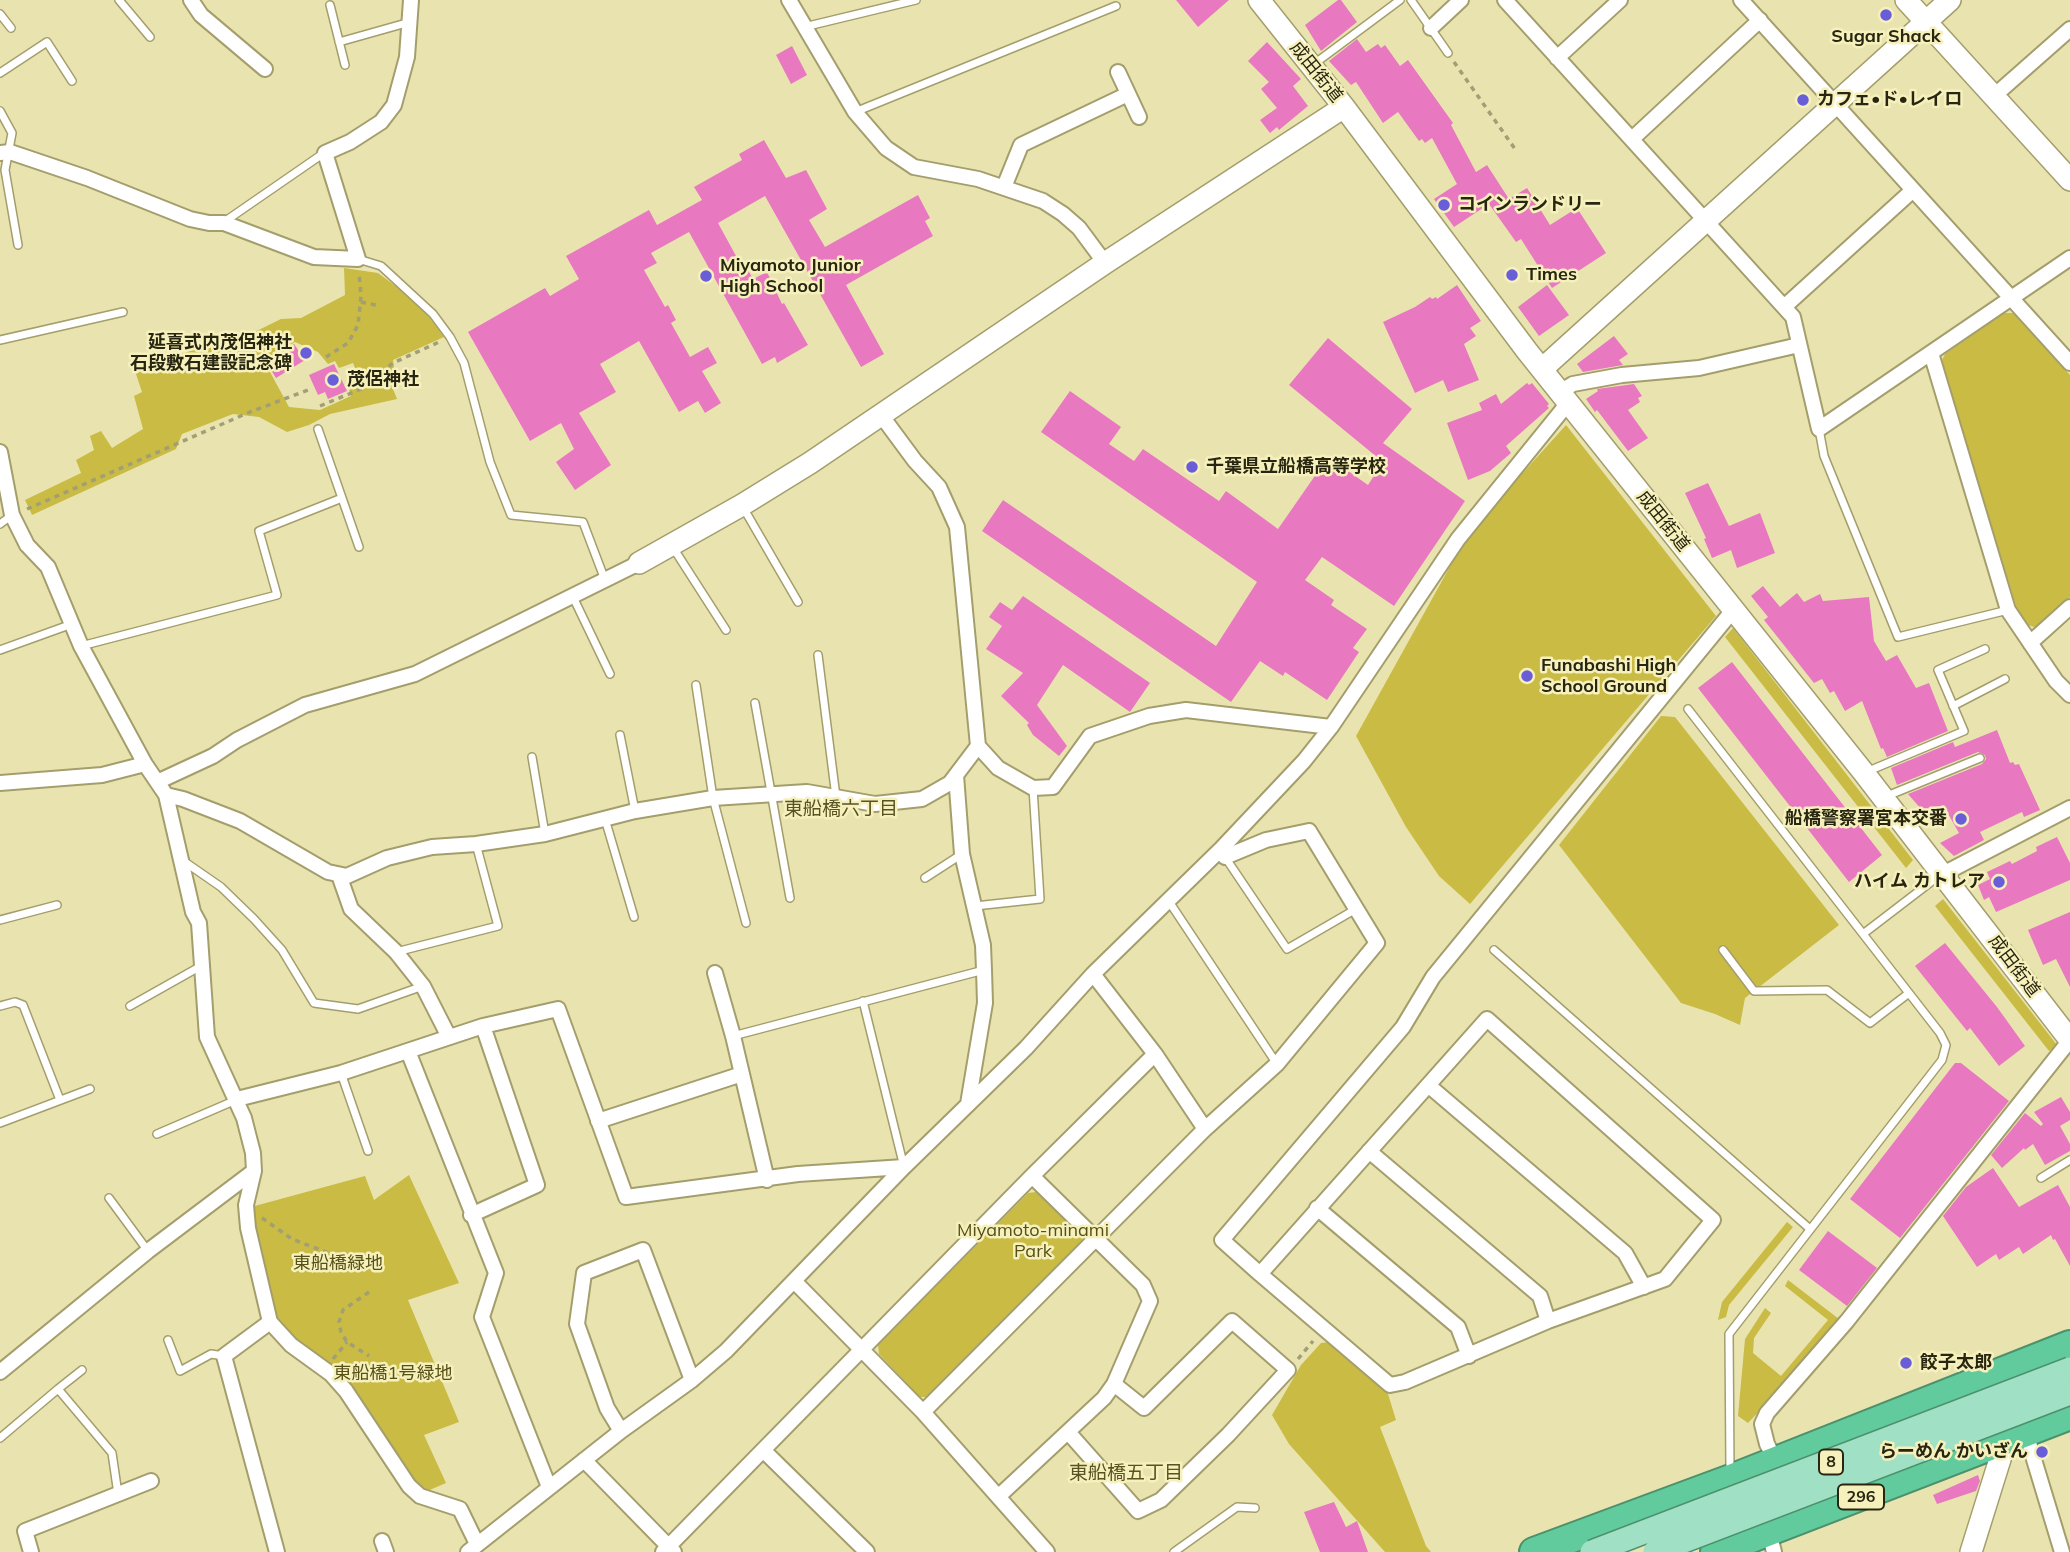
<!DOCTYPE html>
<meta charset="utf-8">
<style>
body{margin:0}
canvas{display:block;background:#e9e4af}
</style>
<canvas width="2070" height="1552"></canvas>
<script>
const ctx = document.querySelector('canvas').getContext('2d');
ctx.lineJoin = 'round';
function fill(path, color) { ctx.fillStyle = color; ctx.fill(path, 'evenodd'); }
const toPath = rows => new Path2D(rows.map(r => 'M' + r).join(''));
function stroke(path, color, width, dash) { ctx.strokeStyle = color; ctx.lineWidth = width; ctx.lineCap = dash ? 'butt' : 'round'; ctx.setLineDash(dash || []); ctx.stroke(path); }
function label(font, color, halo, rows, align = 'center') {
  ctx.font = font + ' Mulish,"Noto Sans JP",sans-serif'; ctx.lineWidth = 5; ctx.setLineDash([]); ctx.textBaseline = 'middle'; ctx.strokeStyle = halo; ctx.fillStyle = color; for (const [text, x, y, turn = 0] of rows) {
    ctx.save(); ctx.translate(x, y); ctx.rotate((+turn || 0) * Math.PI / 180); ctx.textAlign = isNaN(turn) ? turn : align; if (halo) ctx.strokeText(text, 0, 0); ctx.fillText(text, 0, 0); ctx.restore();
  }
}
fill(toPath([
 [344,268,378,273,405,293,430,318,444,337,393,360,395,375,389,379,397,399,330,414,309,425,287,432,259,417,233,414,182,434,176,449,32,515,25,500,81,473,76,460,94,450,90,436,101,431,112,448,143,429,134,396,142,392,135,371,220,340,226,346,281,319,301,318,345,295],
 [295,342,318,352,328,364,335,361,339,368,353,363,359,378,347,383,351,396,320,410,289,407,264,361],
 [2004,313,2014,313,2070,375,2070,597,2037,628,2028,625,2017,609,1941,362,1945,354],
 [1566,425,1716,616,1470,904,1439,876,1406,827,1356,736,1463,543,1493,506],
 [1733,628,1913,860,1906,868,1725,637],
 [1661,716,1675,717,1839,925,1745,998,1740,1025,1715,1014,1681,1003,1559,845],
 [1943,899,2057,1045,2049,1051,1935,906],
 [409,1175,459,1283,408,1300,459,1422,424,1435,446,1483,425,1492,275,1320,253,1228,251,1207,365,1176,374,1200],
 [1036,1192,1083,1237,1081,1246,928,1397,920,1397,879,1354,878,1345,1028,1193],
 [1787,1222,1793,1227,1729,1305,1726,1317,1718,1320,1722,1302],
 [1788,1280,1839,1319,1771,1399,1748,1423,1738,1416,1745,1339,1765,1308,1771,1313,1754,1338,1753,1353,1781,1376,1828,1320,1785,1286],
 [1330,1342,1388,1394,1396,1420,1380,1427,1426,1546,1431,1552,1385,1552,1289,1444,1272,1415,1301,1365,1321,1343]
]), '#c9bb43');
fill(toPath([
 [1176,0,1229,0,1198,27],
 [1338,0,1341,0,1357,22,1321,51,1305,25],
 [1357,39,1366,52,1378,44,1381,48,1385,45,1400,66,1408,60,1453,123,1451,125,1476,172,1487,165,1509,199,1527,188,1550,225,1577,208,1606,253,1552,288,1521,239,1516,242,1489,204,1454,227,1434,199,1457,184,1432,138,1425,143,1422,139,1419,141,1398,112,1383,123,1356,82,1351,85,1329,61],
 [1267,42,1301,79,1293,86,1308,106,1279,130,1277,127,1270,133,1260,120,1277,108,1261,89,1269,82,1248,61],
 [792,46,807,75,791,84,776,55],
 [764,140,786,178,806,170,827,209,809,220,825,247,918,195,930,218,925,221,933,236,846,285,884,354,861,367,765,196,718,223,741,265,744,263,753,279,767,272,782,304,784,303,808,345,777,363,775,357,762,364,689,232,651,253,657,263,644,270,665,307,668,305,676,320,671,323,690,357,708,347,717,363,702,371,721,403,705,413,698,401,679,412,639,341,600,364,616,392,579,413,611,465,575,490,556,462,574,449,561,423,530,441,468,332,545,288,550,296,579,279,566,256,649,210,657,225,702,200,694,187,742,160,739,154],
 [1457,285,1481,321,1470,328,1476,336,1464,344,1479,380,1448,392,1443,380,1415,393,1383,322,1415,307,1430,297,1432,299,1436,297,1437,299],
 [1547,285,1569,315,1539,336,1518,307],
 [1614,336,1628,354,1619,360,1623,365,1583,372,1577,364],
 [1328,338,1412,409,1383,443,1465,501,1394,606,1322,557,1305,580,1334,600,1331,605,1367,629,1353,648,1359,652,1327,700,1285,672,1283,676,1260,661,1231,702,982,531,1003,500,1216,646,1257,582,1041,432,1070,391,1121,427,1109,444,1134,461,1143,449,1219,501,1226,491,1278,529,1328,457,1368,485,1383,462,1289,385],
 [294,344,305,360,276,378,266,362],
 [334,364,347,391,328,399,325,392,318,395,309,375],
 [1527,383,1529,385,1532,383,1549,404,1547,406,1549,408,1506,446,1511,453,1490,471,1468,480,1447,423,1482,410,1479,403,1496,394,1501,404],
 [1634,384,1642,396,1638,398,1640,402,1628,410,1648,438,1628,451,1597,410,1595,412,1586,399,1598,391,1597,389],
 [1708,483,1729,526,1760,513,1775,553,1737,568,1731,550,1712,558,1704,539,1706,538,1685,493],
 [1763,586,1780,607,1797,593,1804,602,1820,594,1823,601,1869,597,1874,641,1886,661,1897,655,1916,688,1929,683,1948,731,1887,757,1883,748,1881,749,1862,701,1845,711,1834,691,1830,693,1822,679,1814,683,1764,620,1768,617,1751,596],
 [1023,596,1150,683,1130,712,1063,665,1037,705,1067,746,1059,756,1033,735,1027,725,1029,723,1001,696,1023,673,986,649,1002,626,989,617,1000,602,1012,610],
 [1732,662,1882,855,1849,882,1698,688],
 [1997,730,2010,763,2013,762,2015,765,2019,764,2040,810,2024,817,2022,812,1980,832,1984,840,1954,856,1940,843,1959,833,1943,805,1928,817,1908,794,1982,764,1986,759,1985,755,1978,752,1897,785,1891,768,1953,742,1955,747],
 [2057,837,2070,863,2070,880,1996,912,1989,897,1984,900,1978,885,1990,879,1987,872,2010,861,2012,864,2037,851,2036,847],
 [2070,912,2070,987,2056,959,2043,965,2028,930],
 [1945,943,1997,1007,2025,1046,1999,1066,1970,1028,1967,1031,1915,966],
 [1955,1063,1961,1063,2009,1101,1900,1238,1850,1199],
 [2061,1097,2070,1112,2070,1120,2060,1126,2070,1144,2070,1151,2045,1165,2033,1144,2025,1150,2024,1148,2002,1168,1991,1155,2025,1113,2041,1126,2043,1124,2034,1112],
 [1993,1168,2019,1207,2058,1185,2070,1207,2070,1266,2055,1239,2053,1240,2051,1235,2023,1254,2019,1247,1999,1260,1996,1254,1977,1267,1943,1216,1966,1187],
 [1828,1231,1877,1268,1847,1306,1799,1270],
 [1978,1475,1980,1481,1976,1491,1937,1504,1933,1495],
 [1334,1502,1346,1527,1357,1521,1368,1552,1320,1552,1304,1512]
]), '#e879c0');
const lane = toPath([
 [119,0,150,37],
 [1411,0,1448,53],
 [330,5,345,65],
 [0,14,11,28],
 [804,27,916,0],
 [339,42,410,22],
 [1314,64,1400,0],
 [0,73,47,42,72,81],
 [0,111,12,133,5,170,18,245],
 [855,112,1116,6],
 [224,222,324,153],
 [358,259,381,266,433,314,450,337,464,363,490,462,511,515,583,522,605,580],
 [0,340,123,312],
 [318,429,359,547],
 [1819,429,1824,456,1898,637,2008,610],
 [744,509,798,602],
 [0,524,12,515],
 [672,546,726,630],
 [573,597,610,674],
 [81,646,277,595,259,531,342,498],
 [0,650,72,624],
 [818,655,836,797],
 [696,685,713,798,746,923],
 [755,703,790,898],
 [1953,706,2005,679],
 [1688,709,1940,1033,1946,1045,1942,1060,1729,1334,1730,1471],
 [620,735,635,811],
 [532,757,545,834],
 [1866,772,1964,731,1938,670,1985,649],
 [1887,796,1980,758],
 [605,819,634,917],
 [1225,857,1287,949,1356,909],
 [182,860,221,887,254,919,282,950,314,1003,358,1009,423,986],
 [925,878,962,854],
 [1168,900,1277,1064],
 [975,906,1040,899,1033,788],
 [0,920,57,905],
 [1863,934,1940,875],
 [1494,950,1810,1229],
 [1723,950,1754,991,1827,990,1870,1023,1909,993],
 [396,952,498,926,476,844],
 [863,1001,904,1167],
 [0,1006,15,1002,23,1005,60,1100],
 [130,1006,201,966],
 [733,1036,984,970],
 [341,1073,368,1151],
 [0,1123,90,1089],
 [157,1134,236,1100],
 [2041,1178,2070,1160],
 [109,1198,148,1251],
 [168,1340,180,1371,211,1354,224,1356],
 [58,1389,82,1370],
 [0,1438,58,1389,112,1453,118,1494],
 [1174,1552,1237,1507,1255,1508]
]);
const street = toPath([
 [191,0,201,15,265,69],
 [789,0,855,112,886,148,914,167,978,179,1043,201,1063,214,1079,228,1105,263],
 [1505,0,1793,317,1819,429,2070,258],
 [1741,0,2070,363],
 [1431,28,1461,0],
 [1557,58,1620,0],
 [1118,72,1139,117],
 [1994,96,2070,29],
 [1632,139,1760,20],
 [0,153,10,152,87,178,190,219,209,223,224,223,314,257,358,259,325,153,350,142,381,122,394,105,407,57,411,0],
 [1004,187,1021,145,1128,94],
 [1784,307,1913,190],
 [1931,353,2008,610,2056,681,2070,695],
 [1560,392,1573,384,1622,375,1699,368,1799,345],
 [0,452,12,515,27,545,48,567,81,646,145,764,166,795,193,912,199,923,207,1037,244,1118,253,1153,254,1171,246,1205,248,1228,270,1322,291,1345,331,1374,346,1391,409,1486,420,1496,460,1509,477,1544],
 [2030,643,2070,607],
 [978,746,998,768,1033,788,1053,787,1090,736,1149,716,1186,710,1331,727],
 [956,775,962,854,983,945,984,970,985,1003,968,1104],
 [157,782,213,756,237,740,305,705,415,674,639,563],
 [0,783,102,775,145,764],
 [166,795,183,799,240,821,328,872,347,876,387,858,432,847,476,844,545,834,635,811,713,798,807,792,875,804,922,799,950,783,978,746,957,527,939,487,915,461,881,415],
 [1943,874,2070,808],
 [339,875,351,909,396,952,423,986,449,1037],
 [715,973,733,1036,767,1180],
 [1093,974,1155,1054,1205,1129],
 [408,1051,496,1273,482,1317,549,1487],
 [1428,1085,1625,1253,1644,1287],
 [237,1099,341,1073,483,1026,558,1009,626,1197,798,1174,904,1167],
 [598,1121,742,1074],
 [1369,1151,1540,1296,1548,1321],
 [1317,1208,1458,1327,1469,1356],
 [471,1215,537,1185,483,1026],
 [1260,1274,1487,1019,1713,1220,1665,1279,1548,1321,1405,1382,1390,1385,1260,1274,1222,1240,1403,1027,1433,977,1734,609],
 [794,1281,923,1412,1047,1552],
 [270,1322,224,1356,277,1552],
 [0,1372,148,1251,254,1171],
 [923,1412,1205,1129,1277,1064,1377,943,1309,831,1266,840,1225,857,1221,849],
 [621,1431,607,1408,577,1324,584,1273,643,1250,692,1380],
 [1068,1432,1138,1511,1161,1500,1228,1435,1288,1370,1232,1321,1144,1408,1114,1384],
 [2026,1433,2062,1552],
 [763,1450,867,1552],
 [584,1460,674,1552],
 [1775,1460,1767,1444,1762,1424,1767,1413,1847,1321,2070,1040],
 [999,1496,1104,1398,1114,1384,1150,1301,1143,1285,1032,1176],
 [1769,1532,1774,1552],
 [382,1541,386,1552],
 [31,1552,25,1531,151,1481],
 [468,1552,621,1431,692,1380,726,1351,904,1167,1026,1048,1093,974,1221,849,1304,761,1331,727,1458,539,1568,403],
 [663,1552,1032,1176,1155,1054]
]);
const secondary = toPath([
 [1259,0,1344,107,1527,351,1864,773,2070,1040],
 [1906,0,2070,180],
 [1542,369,1950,0],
 [639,563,742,505,810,463,1105,263,1344,107],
 [1971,1552,2006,1440,2002,1431]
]);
const highway = toPath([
 [1534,1552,1731,1479,2070,1345],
 [1715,1552,2070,1415]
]);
stroke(lane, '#a49e6c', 10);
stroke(street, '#a49e6c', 18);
stroke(secondary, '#a49e6c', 24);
stroke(highway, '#4d916c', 32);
stroke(toPath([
 [1454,62,1515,149],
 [361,302,376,305],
 [326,357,348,343,358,325,361,296,359,272],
 [320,406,361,389,393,363,439,342],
 [27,509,250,412,308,390],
 [262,1218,292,1239,357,1264],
 [369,1292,343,1310,339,1322,341,1332,347,1342,369,1356],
 [333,1359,347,1342],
 [1298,1359,1313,1341]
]), '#a29e75', 3.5, [5, 5]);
stroke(lane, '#fff', 7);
stroke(street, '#fff', 14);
stroke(secondary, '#fff', 21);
stroke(highway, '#61cb9d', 28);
const primaryBridge = toPath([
 [1592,1552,2070,1369],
 [1655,1552,2070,1393]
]);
stroke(primaryBridge, '#4d916c', 26, []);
stroke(primaryBridge, '#a0e0c4', 23);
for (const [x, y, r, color] of [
 [1886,15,7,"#695ed8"],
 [1803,100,7,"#695ed8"],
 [1444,205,7,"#695ed8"],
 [1512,275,7,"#695ed8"],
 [706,276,7,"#695ed8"],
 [306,353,7,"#695ed8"],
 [333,380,7,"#695ed8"],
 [1192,467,7,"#695ed8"],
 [1527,676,7,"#695ed8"],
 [1961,819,7,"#695ed8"],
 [1999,882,7,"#695ed8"],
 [1906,1363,7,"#695ed8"],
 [2042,1452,7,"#695ed8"]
]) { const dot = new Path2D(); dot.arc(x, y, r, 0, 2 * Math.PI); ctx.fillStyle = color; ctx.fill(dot); stroke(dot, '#f6f1bc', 2.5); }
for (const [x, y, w] of [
 [1831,1462,24],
 [1861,1497,46]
]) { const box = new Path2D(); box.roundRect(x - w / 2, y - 12.5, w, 25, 5); ctx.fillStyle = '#f6f1bc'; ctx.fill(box); stroke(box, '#282611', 2); }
label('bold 16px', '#282611', null, [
 ["8",1831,1462],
 ["296",1861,1497]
]);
label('bold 18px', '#282611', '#f6f1bc', [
 ["Sugar Shack",1886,37,"center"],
 ["カフェ•ド•レイロ",1817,100],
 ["コインランドリー",1458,205],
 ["Miyamoto Junior",720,266],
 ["High School",720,287],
 ["Times",1526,275],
 ["延喜式内茂侶神社",292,343,"right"],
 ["石段敷石建設記念碑",292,364,"right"],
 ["茂侶神社",347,380],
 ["千葉県立船橋高等学校",1206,467],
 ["Funabashi High",1541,666],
 ["School Ground",1541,687],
 ["船橋警察署宮本交番",1947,819,"right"],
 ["ハイム カトレア",1985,882,"right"],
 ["餃子太郎",1920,1363],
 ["らーめん かいざん",2028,1452,"right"]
], 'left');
label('18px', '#282611', '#f6f1bc', [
 ["成田街道",1316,72,51],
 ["成田街道",1663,521,51],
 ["成田街道",2014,966,53]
]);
label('18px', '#565017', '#f6f1bc', [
 ["Miyamoto-minami",1033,1231],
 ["Park",1033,1252],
 ["東船橋緑地",338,1264],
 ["東船橋1号緑地",393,1374]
]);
label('19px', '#595323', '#f6f1bc', [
 ["東船橋六丁目",841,809],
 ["東船橋五丁目",1126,1473]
]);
</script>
